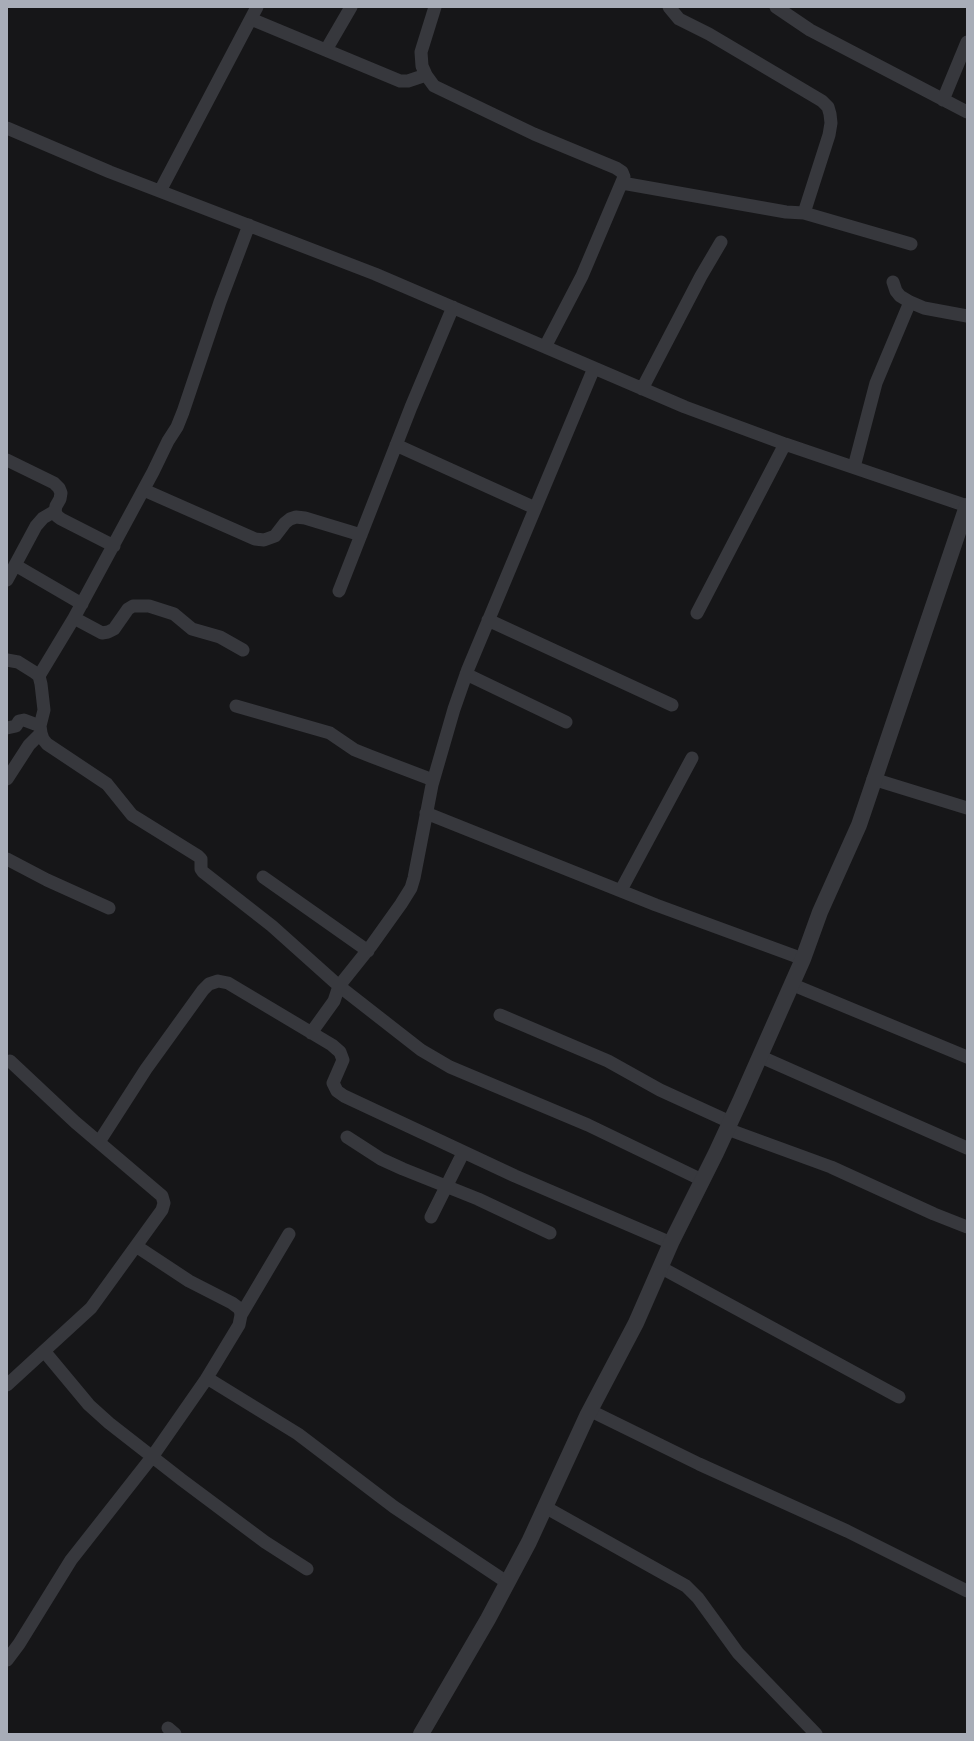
<!DOCTYPE html>
<style>
body{margin:0}
#map{position:relative;width:974px;height:1741px;overflow:hidden;background:#161618;font-family:"DejaVu Sans",sans-serif}
canvas{display:block}
.frame{position:absolute;inset:0;border:8px solid #a8adb8;pointer-events:none}
</style>
<div id="map">
<canvas width="974" height="1741"></canvas>
<div class="frame"></div>
</div>
<script>
const ctx = document.querySelector('canvas').getContext('2d');
ctx.lineJoin = 'round';
const toPath = rows => new Path2D(rows.map(r => 'M' + r).join(''));
function stroke(path, color, width, dash) { ctx.strokeStyle = color; ctx.lineWidth = width; ctx.lineCap = dash ? 'butt' : 'round'; ctx.setLineDash(dash || []); ctx.stroke(path); }
stroke(toPath([
 [435,7,421,52,422,66,426,75,434,86,534,134,616,168,622,172,624,177,582,276,545,347],
 [669,7,679,19,709,34,790,82,822,101,828,107,830,114,831,123,829,135,804,213],
 [776,7,810,30,967,112],
 [251,19,400,81,408,81,426,75],
 [326,50,351,7],
 [943,100,967,42],
 [7,128,110,172,375,274,685,407,785,444,967,506],
 [622,183,786,212,804,213,911,244],
 [160,191,257,7],
 [893,282,896,291,900,296,910,302,924,308,967,316],
 [642,389,701,276,721,242],
 [396,445,535,508],
 [7,460,54,483,59,488,61,493,60,499,56,506,55,511,57,516,61,519,114,546],
 [854,467,876,383,910,302],
 [144,490,255,539,264,540,275,536,285,523,290,519,296,517,305,518,361,535],
 [15,565,82,604],
 [7,580,36,526,43,518,55,511],
 [339,591,411,407,453,307],
 [697,613,785,444],
 [74,618,102,633,108,632,114,629,128,609,133,606,149,606,174,614,192,629,220,637,243,650],
 [488,620,672,705],
 [7,660,18,662,34,672,39,676,41,684,44,710,40,726,41,733,43,739,47,744,107,784,132,815,198,856,201,859,201,869,203,872,272,926,339,986,421,1050,450,1067,588,1125,702,1180],
 [466,674,566,722],
 [39,676,74,618,153,472,168,441,177,427,183,412,220,302,249,225],
 [236,706,330,733,355,750,370,756,433,780],
 [7,728,16,726,19,721,24,720,40,726],
 [7,779,29,745,41,733],
 [873,779,967,808],
 [426,813,656,905,803,959],
 [7,859,47,880,109,908],
 [263,877,368,951],
 [621,890,692,758],
 [791,984,967,1057],
 [500,1015,608,1061,660,1090,730,1122],
 [311,1033,334,1001,339,986,371,946,401,904,411,888,414,878,432,785,454,709,468,669,594,368],
 [759,1056,967,1148],
 [727,1129,831,1167,934,1214,967,1227],
 [347,1137,381,1159,403,1169,478,1199,550,1233],
 [99,1142,146,1069,203,990,209,984,218,981,228,983,332,1045,340,1052,343,1060,333,1083,337,1091,344,1096,515,1176,671,1243],
 [431,1217,463,1153],
 [660,1267,899,1397],
 [241,1315,289,1234],
 [44,1351,89,1405,109,1423,182,1480,265,1542,307,1569],
 [207,1378,298,1434,394,1507,508,1583],
 [7,1385,91,1308,162,1210,164,1203,162,1196,75,1122,10,1061],
 [589,1410,699,1464,847,1531,967,1591],
 [545,1507,686,1586,698,1598,738,1653,816,1734],
 [7,1660,19,1644,71,1560,152,1457,205,1381,239,1325,241,1315,240,1309,232,1303,189,1281,136,1246],
 [168,1728,175,1734]
]), '#37383d', 13);
stroke(toPath([
 [421,1734,488,1619,529,1542,587,1416,636,1323,671,1243,716,1153,741,1099,803,959,820,912,859,825,967,506]
]), '#37383d', 16);
</script>
